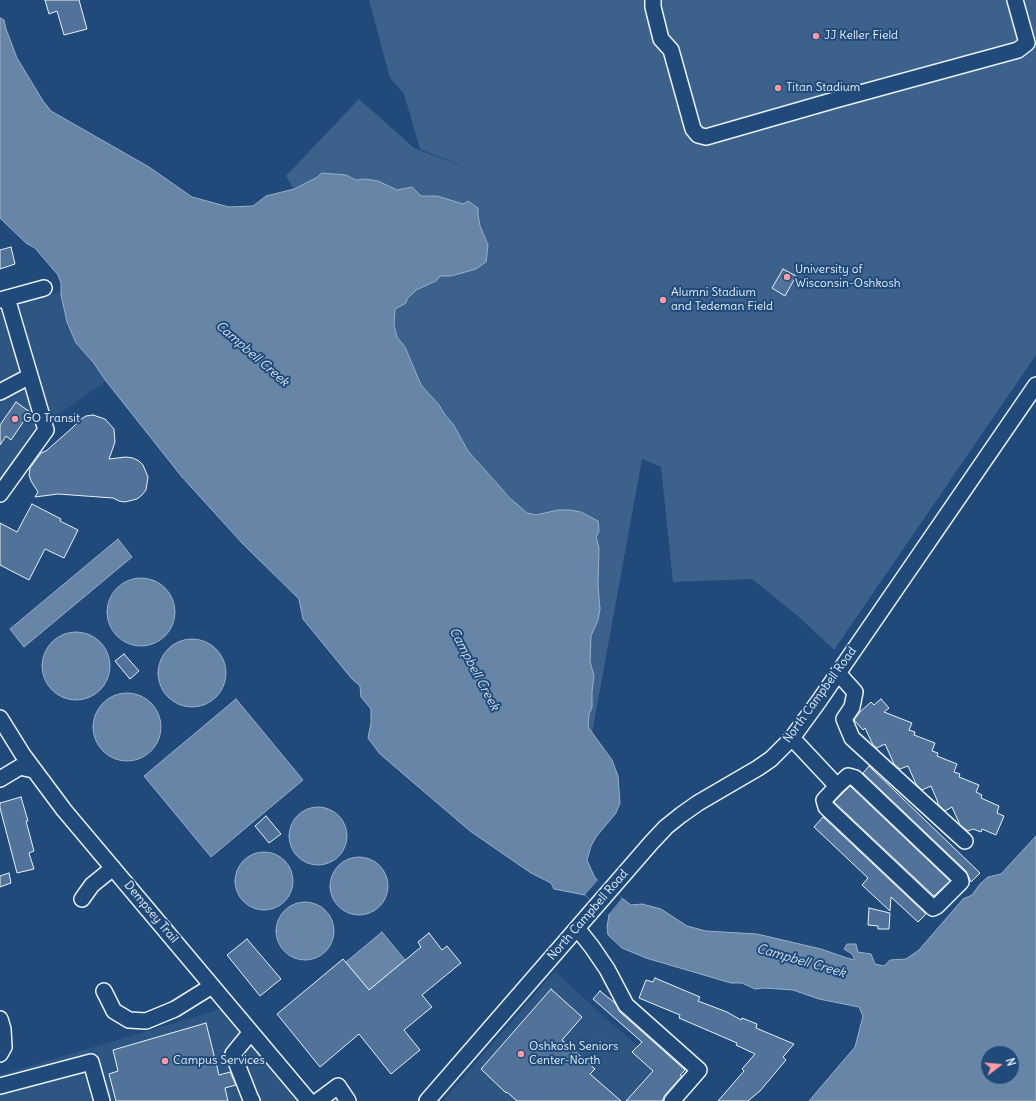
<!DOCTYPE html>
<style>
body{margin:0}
#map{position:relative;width:1036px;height:1101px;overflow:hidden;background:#1f4a7a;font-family:Delius,sans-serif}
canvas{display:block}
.north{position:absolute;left:980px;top:1045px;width:40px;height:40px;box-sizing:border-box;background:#1f4a7a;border:1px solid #6f8dac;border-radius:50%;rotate:74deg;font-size:11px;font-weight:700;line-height:16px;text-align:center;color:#e8f1f8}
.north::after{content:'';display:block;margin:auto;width:14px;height:18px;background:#ff9aa2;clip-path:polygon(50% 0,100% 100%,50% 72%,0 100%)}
</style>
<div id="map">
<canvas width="1036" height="1101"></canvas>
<div class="north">N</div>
</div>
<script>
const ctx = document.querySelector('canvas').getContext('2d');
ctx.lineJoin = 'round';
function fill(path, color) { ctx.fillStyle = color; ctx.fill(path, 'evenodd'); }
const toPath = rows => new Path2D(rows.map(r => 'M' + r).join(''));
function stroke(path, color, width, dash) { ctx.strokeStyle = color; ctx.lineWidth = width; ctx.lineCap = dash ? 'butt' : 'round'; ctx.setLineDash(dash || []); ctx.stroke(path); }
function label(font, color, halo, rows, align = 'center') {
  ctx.font = font + ' Delius,sans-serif'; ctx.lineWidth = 4; ctx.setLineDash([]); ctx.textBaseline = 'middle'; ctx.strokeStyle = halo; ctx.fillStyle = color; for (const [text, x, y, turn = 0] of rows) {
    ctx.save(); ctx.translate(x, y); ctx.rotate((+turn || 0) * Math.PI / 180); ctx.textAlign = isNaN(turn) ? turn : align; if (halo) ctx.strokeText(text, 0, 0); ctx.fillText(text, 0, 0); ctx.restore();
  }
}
fill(toPath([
 [61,292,76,343,93,362,106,381,56,416,0,494,0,309],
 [555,971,603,1016,667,1071,640,1101,443,1101],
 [221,1009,297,1101,0,1101,0,1075]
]), '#2e5683');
fill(toPath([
 [369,0,1036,0,1036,355,834,650,799,617,752,579,673,582,661,467,642,459,592,733,588,727,589,714,592,708,592,692,594,676,590,661,590,648,591,636,593,629,598,574,546,513,536,515,527,513,494,481,476,459,468,451,453,424,445,415,439,405,421,385,405,347,397,337,394,325,395,308,406,303,407,299,416,290,436,281,439,276,451,276,476,269,488,245,480,226,478,215,478,208,427,195,421,196,412,187,397,190,378,181,365,179,356,180,345,175,322,173,316,178,294,189,286,176,359,99,414,148,485,175,420,149,404,94,390,78]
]), '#3c628c');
const water = toPath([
 [0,18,4,20,6,29,17,58,43,101,51,111,149,167,192,197,229,207,253,206,266,196,294,189,316,178,322,173,346,175,356,180,365,179,378,181,397,190,412,187,421,196,437,196,463,204,468,201,478,208,478,215,480,226,488,245,486,262,476,269,451,276,440,276,436,281,416,290,407,299,406,303,395,309,394,325,397,337,405,347,421,385,439,405,445,415,453,424,468,451,509,497,527,513,536,515,558,510,570,510,581,512,598,521,599,531,596,537,599,548,598,585,600,609,598,620,591,636,590,661,594,676,592,692,592,708,589,714,588,727,612,760,618,776,620,803,616,813,596,837,591,846,587,860,595,878,631,905,642,904,661,909,687,926,706,931,757,934,821,949,847,958,855,960,852,954,844,949,847,944,856,944,858,952,871,954,875,964,884,966,890,960,906,959,919,950,963,899,972,895,980,884,988,877,1001,874,1036,836,1036,1101,809,1101,855,1047,863,1016,859,1007,819,999,793,990,764,988,755,989,742,983,731,983,646,958,622,948,608,935,607,927,609,915,585,895,554,889,551,883,531,873,470,831,380,754,368,738,371,723,371,709,361,697,360,686,352,679,303,619,299,599,243,544,182,477,106,381,93,362,76,343,67,322,61,295,61,283,58,275,35,248,26,243,0,218,0,18],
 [988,1053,1012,1053,1012,1077,988,1077,988,1053],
 [118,539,132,557,24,647,10,629,118,539],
 '107 612a34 34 0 1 1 68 0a34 34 0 1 1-68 0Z',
 '42 666a34 34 0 1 1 68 0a34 34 0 1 1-68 0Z',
 '158 673a34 34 0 1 1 68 0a34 34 0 1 1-68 0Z',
 '93 727a34 34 0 1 1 68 0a34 34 0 1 1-68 0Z',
 [236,699,303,780,211,857,144,776,236,699],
 '289 836a29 29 0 1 1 58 0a29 29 0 1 1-58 0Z',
 '235 881a29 29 0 1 1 58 0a29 29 0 1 1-58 0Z',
 '330 886a29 29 0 1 1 58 0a29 29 0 1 1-58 0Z',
 '276 931a29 29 0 1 1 58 0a29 29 0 1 1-58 0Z',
 [382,932,405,960,369,990,346,962,382,932]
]);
fill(water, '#6685a7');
stroke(water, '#9ab0c7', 1);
fill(toPath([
 [599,879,622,898,608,915,585,895]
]), '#1f4a7a');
const building = toPath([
 [45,0,79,0,87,29,64,35,57,11,49,14,45,0],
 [11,247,15,264,0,269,0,250,11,247],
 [783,269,796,276,785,296,772,288,783,269],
 [16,402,30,412,11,440,6,436,0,445,0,425,16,402],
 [93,415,105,419,114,429,115,442,109,459,126,457,133,458,139,461,143,465,148,477,146,490,142,495,137,499,125,502,119,501,113,498,58,494,35,497,38,492,31,481,29,475,30,468,41,453,46,451,72,428,81,419,86,416,93,415],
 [32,504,61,519,60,521,78,530,64,558,45,549,29,580,0,565,0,523,17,532,32,504],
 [124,654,139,671,130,679,115,661,124,654],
 [881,699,889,708,884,712,912,723,909,730,915,732,914,735,935,743,932,751,938,753,937,756,957,764,954,772,960,774,959,777,979,785,976,792,982,795,981,798,999,806,997,813,1004,816,996,835,982,829,981,832,973,829,968,831,960,825,952,807,945,811,938,804,937,800,931,786,922,790,916,784,908,766,900,769,894,764,885,744,877,748,873,745,865,728,863,730,854,720,860,712,871,702,874,705,881,699],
 [869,766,980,873,971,882,966,871,863,773,869,766],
 [850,786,950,881,934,896,834,802,850,786],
 [21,797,28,821,26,821,34,851,29,853,34,869,17,873,0,808,0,803,21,797],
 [266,816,281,834,269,843,255,826,266,816],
 [823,817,926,914,918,922,891,897,890,911,862,885,868,878,814,827,823,817],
 [9,873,11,883,0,887,0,876,9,873],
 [869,908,890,913,889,929,878,929,878,926,868,925,869,908],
 [429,933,442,950,447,946,461,963,422,995,432,1007,404,1030,420,1050,391,1074,359,1034,320,1067,277,1014,343,959,369,990,421,947,418,942,429,933],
 [247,939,281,979,260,996,227,955,247,939],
 [655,978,700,997,698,1001,727,1012,741,1020,742,1018,757,1024,756,1028,794,1044,783,1057,786,1060,760,1091,748,1101,718,1101,744,1071,742,1069,755,1054,736,1045,737,1043,679,1018,680,1015,639,998,646,980,653,982,655,978],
 [551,989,582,1017,562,1040,595,1069,590,1074,621,1101,517,1101,507,1092,506,1093,481,1069,551,989],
 [600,991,615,1003,620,1012,685,1070,680,1075,682,1076,665,1095,662,1101,626,1101,653,1071,632,1052,642,1042,593,999,600,991],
 [206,1023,219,1075,230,1072,236,1085,225,1088,228,1101,116,1101,109,1074,118,1071,113,1050,206,1023]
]);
fill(building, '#517399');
stroke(building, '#e8f1f8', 1);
const minor = toPath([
 [653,0,653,7,661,39,671,50,693,129,698,135,706,137,835,100,1018,50,1027,43,1015,0],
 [0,300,44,288],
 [0,392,30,376],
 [0,494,46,430,7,298],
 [838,673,855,692,852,707,844,719,852,738,965,841],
 [0,718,23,755,64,810,309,1101],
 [792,738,837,786,848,776,855,778,960,878,961,882,937,906,933,908,826,807,824,800,837,786],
 [0,779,20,767,33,770],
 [82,899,92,885,113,868],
 [577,928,592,947,607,969,626,1005,699,1070,672,1101],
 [104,991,114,1011,129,1020,146,1021,175,1009,212,986],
 [0,1019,3,1029,4,1047,0,1054],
 [251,1032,233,1054,250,1097,252,1101],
 [0,1086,91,1062,102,1101],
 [318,1101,338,1086,348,1101],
 [427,1101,651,843,666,827,681,815,698,803,758,768,771,759,792,738,819,701,1036,385]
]);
stroke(minor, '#e8f1f8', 18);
stroke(minor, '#1f4a7a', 15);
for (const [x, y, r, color] of [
 [816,36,4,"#ff9aa2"],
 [778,88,4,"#ff9aa2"],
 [787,277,4,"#ff9aa2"],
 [663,300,4,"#ff9aa2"],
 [15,419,4,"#ff9aa2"],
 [521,1054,4,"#ff9aa2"],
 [165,1061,4,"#ff9aa2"]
]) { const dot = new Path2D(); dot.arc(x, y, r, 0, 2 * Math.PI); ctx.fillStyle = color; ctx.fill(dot); stroke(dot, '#1f4a7a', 1.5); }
label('12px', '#e8f1f8', '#1f4a7a', [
 ["JJ Keller Field",824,36],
 ["Titan Stadium",786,88],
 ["University of",795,270],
 ["Wisconsin-Oshkosh",795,284],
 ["Alumni Stadium",671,293],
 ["and Tedeman Field",671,307],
 ["GO Transit",23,419],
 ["Oshkosh Seniors",529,1047],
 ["Center-North",529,1061],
 ["Campus Services",173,1061]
], 'left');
label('12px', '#e8f1f8', '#1f4a7a', [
 ["North Campbell Road",820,695,-54],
 ["Dempsey Trail",151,912,50],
 ["North Campbell Road",588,915,-49]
]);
label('italic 13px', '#d4e1ec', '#1f4a7a', [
 ["Campbell Creek",252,354,41],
 ["Campbell Creek",474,669,62],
 ["Campbell Creek",801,961,16]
]);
</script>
